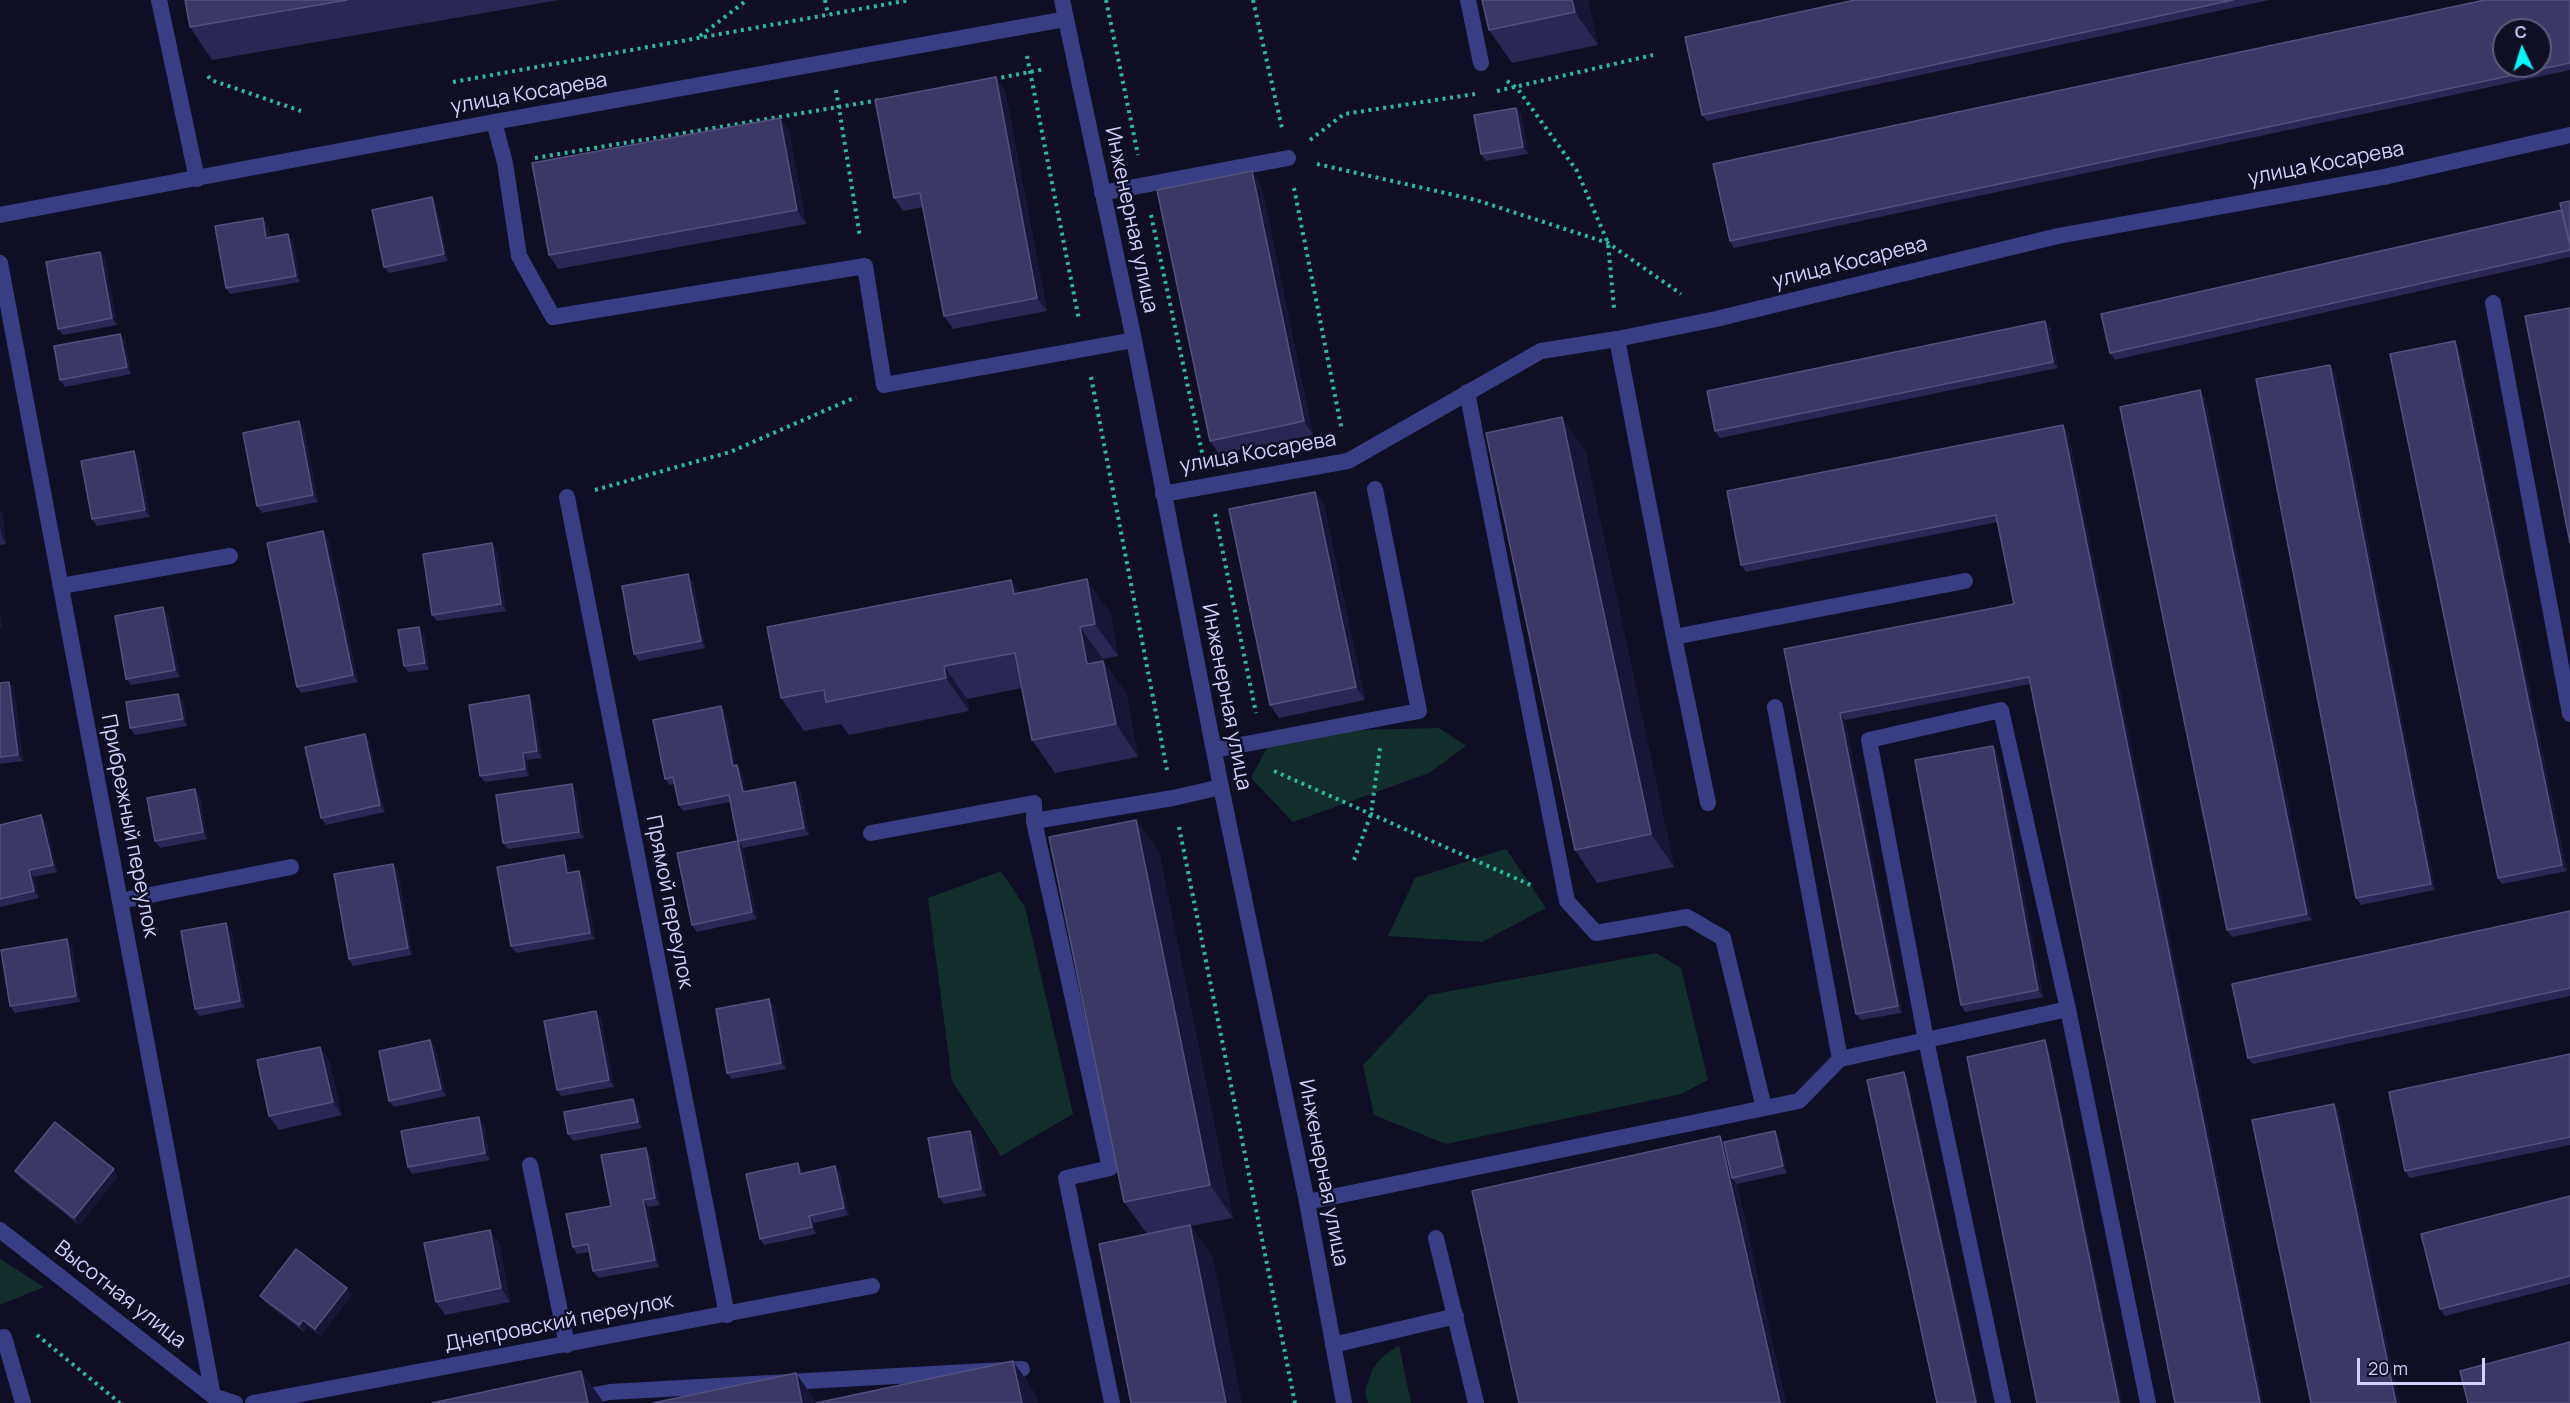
<!DOCTYPE html>
<meta charset="utf-8">
<style>
body{margin:0}
#map{position:relative;width:2570px;height:1403px;overflow:hidden;background:#0f0e24;font-family:Manrope,sans-serif}
canvas{display:block}
.north{position:absolute;left:2492px;top:18px;width:60px;height:60px;box-sizing:border-box;background:#0f0e24;border:2px solid #5d5c7c;border-radius:50%;rotate:356deg;font-size:16px;font-weight:700;line-height:24px;text-align:center;color:#d1d1ff}
.north::after{content:'';display:block;margin:auto;width:21px;height:27px;background:#00fcfb;clip-path:polygon(50% 0,100% 100%,50% 72%,0 100%)}
.scale{position:absolute;left:2357px;top:1358px;width:128px;height:27px;box-sizing:border-box;border:3px solid #d1d1ff;border-top:0;padding-left:8px;font-size:18px;line-height:21px;white-space:nowrap;color:#d1d1ff;-webkit-text-stroke:4px #0f0e24;paint-order:stroke}
</style>
<div id="map">
<canvas width="2570" height="1403"></canvas>
<div class="north">С</div>
<div class="scale">20 m</div>
</div>
<script>
const ctx = document.querySelector('canvas').getContext('2d');
ctx.lineJoin = 'round';
function fill(path, color) { ctx.fillStyle = color; ctx.fill(path, 'evenodd'); }
const toPath = rows => new Path2D(rows.map(r => 'M' + r).join(''));
function stroke(path, color, width, dash) { ctx.strokeStyle = color; ctx.lineWidth = width; ctx.lineCap = dash ? 'butt' : 'round'; ctx.setLineDash(dash || []); ctx.stroke(path); }
function label(font, color, halo, rows, align = 'center') {
  ctx.font = font + ' Manrope,sans-serif'; ctx.lineWidth = 5; ctx.setLineDash([]); ctx.textBaseline = 'middle'; ctx.strokeStyle = halo; ctx.fillStyle = color; for (const [text, x, y, turn = 0] of rows) {
    ctx.save(); ctx.translate(x, y); ctx.rotate((+turn || 0) * Math.PI / 180); ctx.textAlign = isNaN(turn) ? turn : align; if (halo) ctx.strokeText(text, 0, 0); ctx.fillText(text, 0, 0); ctx.restore();
  }
}
fill(toPath([
 [1439,728,1466,746,1429,773,1293,822,1251,778,1275,732],
 [1506,849,1546,908,1482,942,1388,936,1415,878],
 [1001,871,1025,907,1073,1114,1001,1156,952,1081,928,898],
 [1656,953,1681,968,1708,1080,1681,1094,1446,1144,1374,1115,1363,1065,1429,995],
 [0,1259,44,1287,0,1305],
 [1399,1345,1411,1403,1368,1403,1365,1392,1372,1370,1381,1358]
]), '#112e2a');
stroke(toPath([
 [825,0,828,15],
 [1106,0,1138,155],
 [1253,0,1282,128],
 [700,36,747,0],
 [1027,56,1079,320],
 [208,76,211,80,301,111],
 [994,79,1045,69],
 [1507,81,1517,88,1577,171,1608,243,1614,308],
 [453,82,910,0],
 [836,90,860,237],
 [1497,91,1653,55],
 [1310,140,1344,114,1475,94],
 [535,158,880,100],
 [1317,164,1476,200,1608,243,1681,294],
 [1294,188,1342,431],
 [1151,215,1203,457],
 [1091,377,1167,770],
 [595,490,730,452,856,397],
 [1215,514,1256,713],
 [1274,771,1533,886],
 [1179,827,1295,1403],
 [1354,860,1371,814,1380,748],
 [37,1335,120,1403]
]), '#2cb8a1', 4, [3, 4.5]);
stroke(toPath([
 [159,0,197,179],
 [1468,0,1481,63],
 [494,122,505,163,519,256,553,317,865,266,884,385,1134,340],
 [1102,193,1288,158],
 [2493,303,2570,714],
 [1617,339,1674,637,1965,581],
 [1467,392,1567,901,1596,933,1687,917,1723,938,1764,1108],
 [61,586,230,556],
 [1674,637,1708,803],
 [1775,707,1840,1059],
 [1214,750,1419,711,1375,489],
 [1034,821,1110,1168,1066,1178,1112,1403],
 [871,833,1034,803,1034,821,1173,798,1221,787],
 [120,901,291,867],
 [530,1165,567,1345],
 [1307,1202,1799,1101,1840,1059,2068,1009],
 [1436,1238,1476,1403],
 [0,1338,4,1337,23,1403],
 [1333,1345,1456,1316],
 [551,1403,610,1392,1022,1369],
 [2003,1403,1926,1040,1869,740,2001,710,2068,1009,2148,1403]
]), '#383d84', 16);
stroke(toPath([
 [1066,19,1134,340,1221,787,1307,1202,1344,1403],
 [0,263,213,1396],
 [1163,494,1348,461,1541,351,1617,339,1716,319,2058,236,2384,177,2570,135],
 [567,497,727,1315],
 [0,1230,213,1396,235,1403],
 [253,1403,872,1286]
]), '#383d84', 16);
stroke(toPath([
 [0,215,494,122,1066,19,1062,0]
]), '#383d84', 16);
fill(toPath([
 [185,0,559,0,212,60,190,27],
 [1482,0,1588,0,1598,45,1512,63,1489,30],
 [1855,0,2269,0,1707,121,1702,115],
 [2570,0,2570,70,1734,248,1730,241],
 [1005,91,1047,311,953,329,944,316,923,207,903,211,894,198],
 [1516,108,1521,114,1528,154,1486,161,1481,154],
 [780,118,789,131,806,224,558,269,549,255],
 [1261,184,1313,435,1219,454,1210,441],
 [2570,201,2570,257,2115,360,2110,353,2562,210],
 [436,204,448,261,389,273,384,267],
 [268,225,270,237,293,241,300,282,230,294,226,288],
 [100,252,105,258,117,325,63,335,58,329],
 [2045,321,2050,328,2058,368,1720,438,1715,431],
 [120,334,125,340,131,374,65,387,60,380],
 [2459,348,2567,871,2502,884,2498,878],
 [2330,365,2335,372,2435,890,2361,905,2356,898],
 [2205,397,2312,920,2232,937,2227,930],
 [304,428,318,502,262,513,257,506],
 [2068,432,2263,1403,2175,1403,2030,684,1845,720,1902,1013,1861,1020,1856,1014,1784,649,2014,604,1998,522,1746,572,1741,565],
 [1585,450,1674,867,1597,883,1575,850],
 [139,458,150,517,97,526,92,519],
 [1315,492,1324,505,1365,700,1279,718,1270,705],
 [0,510,2,513,6,544,0,545],
 [328,538,358,682,301,693,297,687],
 [497,550,506,611,437,621,432,615],
 [693,581,705,648,639,661,634,654],
 [1110,612,1118,656,1103,659,1103,661,1126,693,1138,757,1055,773,1032,740,1022,688,967,699,969,711,849,735,841,724,804,731,781,698],
 [168,614,180,677,131,685,126,679],
 [424,634,429,670,408,672,404,666],
 [9,682,14,689,23,761,0,764,0,683],
 [178,694,183,700,187,726,135,735,130,728],
 [529,695,533,702,542,758,527,760,529,776,485,782,480,776],
 [726,713,736,765,742,772,746,792,800,788,809,835,743,848,757,919,697,932,692,925,738,841,730,802,683,811,679,805,675,784,670,785,665,779],
 [365,734,369,741,385,812,326,825,321,818],
 [1997,752,2043,997,1965,1012,1961,1005],
 [195,789,200,796,207,839,160,848,155,841],
 [576,791,584,838,508,849,503,843],
 [41,815,46,822,57,872,34,877,39,898,0,907,0,825],
 [1136,820,1159,852,1233,1218,1190,1226,1213,1258,1147,1234,1124,1202],
 [568,862,570,873,584,878,595,939,516,953,511,946],
 [393,864,398,871,412,955,353,966,349,959],
 [2570,911,2570,996,2253,1064,2248,1058],
 [226,923,231,930,245,1007,199,1016,195,1009],
 [72,946,80,1002,15,1013,10,1006],
 [774,1005,786,1069,732,1079,727,1073],
 [596,1011,601,1018,614,1087,561,1096,557,1090],
 [435,1047,446,1096,394,1107,389,1101],
 [2570,1054,2570,1145,2410,1178,2405,1171],
 [329,1060,342,1115,279,1130,269,1116],
 [638,1106,642,1128,573,1141,568,1134],
 [484,1124,490,1160,412,1174,408,1167],
 [975,1137,986,1196,944,1204,939,1197],
 [1779,1138,1787,1173,1737,1184,1786,1403,1519,1403,1724,1142],
 [650,1154,660,1205,648,1207,659,1267,598,1278,593,1271,590,1252,577,1254,573,1247,611,1206],
 [835,1166,840,1173,849,1215,814,1223,816,1234,764,1245,760,1239,802,1169,803,1173],
 [15,1171,118,1176,79,1225,20,1178],
 [2570,1196,2570,1284,2445,1316,2440,1309],
 [499,1243,510,1302,445,1315,436,1302],
 [352,1295,320,1336,308,1326,304,1332,265,1302,260,1296]
]), '#2b2653');
fill(toPath([
 [1572,0,1588,0,1598,45,1575,12],
 [996,77,1005,91,1047,311,1037,298],
 [1516,108,1521,114,1528,154,1523,147],
 [780,118,789,131,806,224,797,210],
 [1252,171,1261,184,1313,435,1304,421],
 [432,197,436,204,448,261,444,254],
 [263,218,268,225,271,245,266,238],
 [288,234,293,241,300,282,296,276],
 [100,252,105,258,117,325,112,318],
 [2045,321,2050,328,2058,368,2053,362],
 [120,334,125,340,131,374,127,367],
 [2455,341,2459,348,2567,871,2562,865],
 [2330,365,2335,372,2435,890,2431,884],
 [2200,390,2205,397,2312,920,2307,914],
 [1562,417,1585,450,1674,867,1651,834],
 [299,421,304,428,318,502,313,495],
 [2063,425,2068,432,2263,1403,2260,1403],
 [134,451,139,458,150,517,145,510],
 [1315,492,1324,505,1365,700,1356,687],
 [0,510,2,513,6,544,2,537,0,526],
 [323,531,328,538,358,682,353,675],
 [492,543,497,550,506,611,501,604],
 [688,574,693,581,705,648,701,641],
 [1087,579,1110,612,1118,656,1095,624],
 [1011,580,1034,612,1014,594],
 [163,607,168,614,180,677,175,670],
 [0,610,3,632,0,627],
 [419,627,424,634,429,670,425,663],
 [1080,627,1103,659,1110,697,1087,664],
 [1103,661,1126,693,1138,757,1116,724],
 [944,666,967,699,969,711,946,678],
 [9,682,14,689,23,761,18,755],
 [178,694,183,700,187,726,183,719],
 [529,695,533,702,542,758,537,751],
 [721,706,726,713,738,772,733,766],
 [1840,713,1845,720,1902,1013,1898,1006],
 [365,734,369,741,385,812,380,805],
 [1993,746,1997,752,2043,997,2038,990],
 [523,753,527,760,529,776,525,769],
 [737,765,742,772,748,799,743,792],
 [795,782,800,788,809,835,804,828],
 [572,784,576,791,584,838,579,832],
 [195,789,200,796,207,839,203,832],
 [41,815,46,822,57,872,53,865],
 [1136,820,1159,852,1233,1218,1210,1185],
 [738,841,743,848,757,919,752,912],
 [564,855,568,862,572,880,567,873],
 [393,864,398,871,412,955,408,948],
 [29,870,34,877,39,898,34,891],
 [579,871,584,878,595,939,590,933],
 [226,923,231,930,245,1007,240,1001],
 [67,939,72,946,80,1002,76,996],
 [769,999,774,1005,786,1069,781,1063],
 [596,1011,601,1018,614,1087,609,1080],
 [430,1040,435,1047,446,1096,441,1089],
 [2045,1040,2049,1047,2122,1403,2119,1403],
 [320,1047,329,1060,342,1115,333,1102],
 [1904,1072,1908,1079,1979,1403,1976,1403],
 [633,1099,638,1106,642,1128,638,1122],
 [2334,1104,2339,1110,2400,1403,2396,1403],
 [479,1117,484,1124,490,1160,485,1153],
 [970,1131,975,1137,986,1196,981,1189],
 [1775,1131,1779,1138,1787,1173,1783,1166],
 [1720,1136,1729,1149,1732,1178,1737,1184,1786,1403,1780,1403],
 [646,1148,650,1154,660,1205,655,1198],
 [798,1163,802,1169,805,1180,800,1174],
 [835,1166,840,1173,849,1215,844,1208],
 [114,1169,118,1176,79,1225,74,1218],
 [643,1200,648,1207,659,1267,655,1260],
 [809,1216,814,1223,816,1234,812,1227],
 [1190,1225,1213,1258,1242,1403,1226,1403],
 [490,1230,499,1243,510,1302,501,1288],
 [347,1288,352,1295,320,1336,315,1329],
 [303,1320,308,1326,304,1332,299,1325],
 [1013,1361,1036,1394,1038,1403,1022,1403],
 [581,1371,604,1403,588,1403],
 [796,1373,817,1403,802,1403]
]), '#181538');
const building = toPath([
 [185,0,347,0,190,27,185,0],
 [1482,0,1572,0,1575,12,1489,30,1482,0],
 [1855,0,2233,0,1702,115,1685,37,1855,0],
 [2485,0,2570,0,2570,63,1730,241,1713,164,2485,0],
 [2504,30,2540,30,2540,66,2504,66,2504,30],
 [996,77,1037,298,944,316,920,193,894,198,875,100,996,77],
 [1516,108,1523,147,1481,154,1474,115,1516,108],
 [780,118,797,210,549,255,532,163,780,118],
 [1252,171,1304,421,1210,441,1157,190,1252,171],
 [432,197,444,254,384,267,372,210,432,197],
 [2570,201,2570,242,2569,242,2560,203,2570,201],
 [2562,210,2570,244,2570,250,2110,353,2101,314,2562,210],
 [263,218,266,238,288,234,296,276,226,288,215,226,263,218],
 [100,252,112,318,58,329,46,262,100,252],
 [2570,308,2570,543,2525,316,2570,308],
 [2045,321,2053,362,1715,431,1707,391,2045,321],
 [120,334,127,367,60,380,54,346,120,334],
 [2455,341,2562,865,2498,878,2390,354,2455,341],
 [2330,365,2431,884,2356,898,2256,379,2330,365],
 [2200,390,2307,914,2227,930,2120,407,2200,390],
 [1562,417,1651,834,1575,850,1486,433,1562,417],
 [299,421,313,495,257,506,243,433,299,421],
 [2063,425,2260,1403,2175,1403,2029,677,1840,713,1898,1006,1856,1014,1784,649,2014,604,1996,515,1741,565,1727,491,2063,425],
 [134,451,145,510,92,519,81,461,134,451],
 [1315,492,1356,687,1270,705,1229,509,1315,492],
 [323,531,353,675,297,687,267,543,323,531],
 [492,543,501,604,432,615,423,554,492,543],
 [688,574,701,641,634,654,622,586,688,574],
 [1087,579,1095,624,1080,627,1087,664,1103,661,1116,724,1032,740,1015,653,944,666,946,678,826,702,824,690,781,698,767,627,1011,580,1014,594,1087,579],
 [163,607,175,670,126,679,115,616,163,607],
 [419,627,425,663,404,666,398,630,419,627],
 [9,682,18,755,0,757,0,683,9,682],
 [178,694,183,719,130,728,126,702,178,694],
 [529,695,537,751,523,753,525,769,480,776,469,705,529,695],
 [721,706,733,766,737,765,743,792,795,782,804,828,738,841,752,912,692,925,677,853,738,841,729,795,679,805,673,777,665,779,653,720,721,706],
 [365,734,380,805,321,818,305,747,365,734],
 [1993,746,2038,990,1961,1005,1915,760,1993,746],
 [572,784,579,832,503,843,496,795,572,784],
 [195,789,203,832,155,841,147,798,195,789],
 [41,815,53,865,29,870,34,891,0,899,0,825,41,815],
 [1136,820,1210,1185,1124,1202,1049,837,1136,820],
 [564,855,567,873,579,871,590,933,511,946,497,867,564,855],
 [393,864,408,948,349,959,334,874,393,864],
 [2570,911,2570,988,2248,1058,2232,984,2570,911],
 [226,923,240,1001,195,1009,181,931,226,923],
 [67,939,76,996,10,1006,1,950,67,939],
 [769,999,781,1063,727,1073,716,1009,769,999],
 [596,1011,609,1080,557,1090,544,1021,596,1011],
 [430,1040,441,1089,389,1101,379,1051,430,1040],
 [2045,1040,2119,1403,2037,1403,1967,1057,2045,1040],
 [320,1047,333,1102,269,1116,257,1060,320,1047],
 [2570,1054,2570,1137,2405,1171,2389,1092,2570,1054],
 [1904,1072,1976,1403,1937,1403,1867,1080,1904,1072],
 [633,1099,638,1122,568,1134,564,1112,633,1099],
 [2334,1104,2396,1403,2311,1403,2252,1120,2334,1104],
 [479,1117,485,1153,408,1167,401,1131,479,1117],
 [55,1122,114,1169,74,1218,15,1171,55,1122],
 [970,1131,981,1189,939,1197,928,1138,970,1131],
 [1775,1131,1783,1166,1732,1178,1724,1142,1775,1131],
 [1720,1136,1780,1403,1519,1403,1472,1191,1720,1136],
 [646,1148,655,1198,643,1200,655,1260,593,1271,588,1244,573,1247,566,1214,611,1206,601,1155,646,1148],
 [798,1163,800,1174,835,1166,844,1208,809,1216,812,1227,760,1239,746,1174,798,1163],
 [2570,1196,2570,1276,2440,1309,2421,1234,2570,1196],
 [1190,1225,1226,1403,1131,1403,1099,1244,1190,1225],
 [490,1230,501,1288,436,1302,424,1243,490,1230],
 [296,1249,347,1288,315,1329,303,1320,299,1325,260,1296,296,1249],
 [2570,1342,2570,1403,2468,1403,2460,1371,2570,1342],
 [1013,1361,1022,1403,816,1403,1013,1361],
 [581,1371,588,1403,432,1403,581,1371],
 [796,1373,802,1403,653,1403,796,1373]
]);
fill(building, '#3c3865');
stroke(building, '#54507e', 1.5);
label('21px', '#d1d1ff', '#0f0e24', [
 ["улица Косарева",529,94,-10],
 ["улица Косарева",2326,164,-11],
 ["Инженерная улица",1131,220,78],
 ["улица Косарева",1850,263,-14],
 ["улица Косарева",1258,453,-10],
 ["Инженерная улица",1226,697,79],
 ["Прибрежный переулок",129,826,79],
 ["Прямой переулок",669,902,79],
 ["Инженерная улица",1323,1173,79],
 ["Высотная улица",120,1295,38],
 ["Днепровский переулок",559,1323,-11]
]);
</script>
